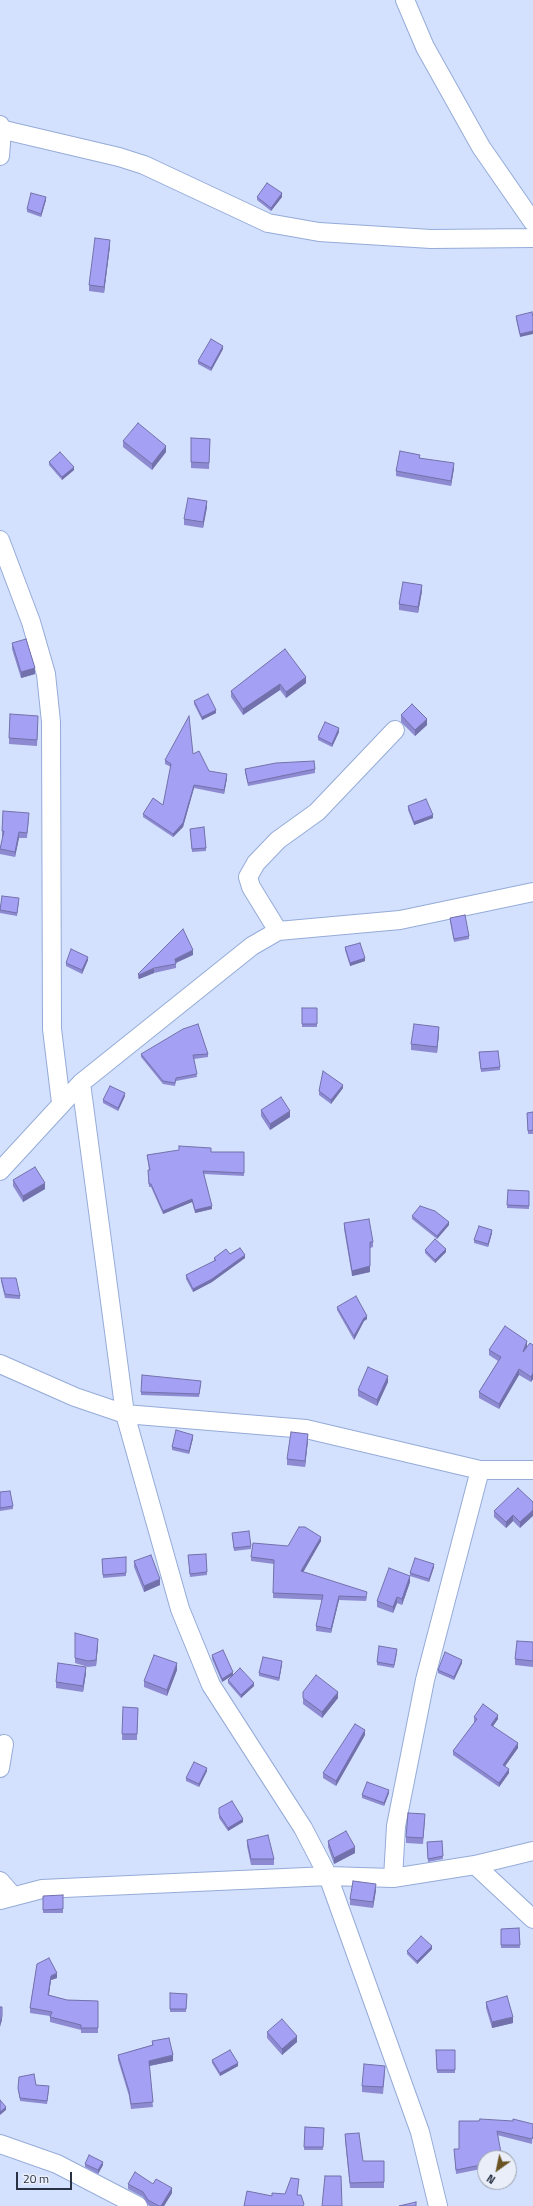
<!DOCTYPE html>
<style>
body{margin:0}
#map{position:relative;width:533px;height:2206px;overflow:hidden;background:#d3e1fe;font-family:"Titillium Web",sans-serif}
canvas{display:block}
.north{position:absolute;left:477px;top:2150px;width:40px;height:40px;box-sizing:border-box;background:#e9eef8;border:1px solid #9ca3b0;border-radius:50%;rotate:213deg;font-size:11px;font-weight:700;line-height:16px;text-align:center;color:#293244}
.north::after{content:'';display:block;margin:auto;width:14px;height:18px;background:#6a5423;clip-path:polygon(50% 0,100% 100%,50% 72%,0 100%)}
.scale{position:absolute;left:16px;top:2172px;width:56px;height:18px;box-sizing:border-box;border:2px solid #293244;border-top:0;padding-left:5px;font-size:12px;line-height:14px;white-space:nowrap;color:#293244;-webkit-text-stroke:3px #e9eef8;paint-order:stroke}
</style>
<div id="map">
<canvas width="533" height="2206"></canvas>
<div class="north">N</div>
<div class="scale">20 m</div>
</div>
<script>
const ctx = document.querySelector('canvas').getContext('2d');
ctx.lineJoin = 'round';
const toPath = rows => new Path2D(rows.map(r => 'M' + r).join(''));
function stroke(path, color, width, dash) { ctx.strokeStyle = color; ctx.lineWidth = width; ctx.lineCap = dash ? 'butt' : 'round'; ctx.setLineDash(dash || []); ctx.stroke(path); }
function fill(path, color) { ctx.fillStyle = color; ctx.fill(path, 'evenodd'); }
const minor = toPath([
 [405,0,425,47,481,147,533,222],
 [0,125,2,130,0,156],
 [0,129,119,157,144,165,268,223,319,232,431,239,533,238],
 [0,540,31,622,46,674,51,722,52,1029,61,1103],
 [278,931,251,887,248,877,256,863,278,840,317,812,395,730],
 [81,1083,125,1414,180,1609,211,1685,303,1828,328,1876,420,2132,438,2206],
 [0,1171,81,1083,252,946,278,931,400,920,533,892],
 [0,1364,75,1397,125,1414,306,1429,480,1470,533,1470],
 [0,1768,4,1744],
 [475,1865,533,1919],
 [393,1878,396,1826,425,1680,480,1470],
 [0,1881,13,1896],
 [0,1900,42,1889,328,1876,393,1878,475,1865,533,1851],
 [0,2144,57,2164,138,2206]
]);
stroke(minor, '#95abd8', 20);
stroke(minor, '#fff', 18);
fill(toPath([
 [257,197,282,197,271,211,257,200],
 [46,200,41,217,27,212,27,209],
 [110,246,104,293,89,291,89,285],
 [516,316,533,317,520,337,516,319],
 [223,349,211,371,198,364,198,361],
 [191,438,210,439,209,469,191,468],
 [123,441,166,452,152,470,123,447],
 [420,458,454,468,451,486,396,476,396,471],
 [49,462,74,470,62,480,49,465],
 [207,507,203,528,184,525,184,519],
 [422,591,418,613,399,610,399,604],
 [12,643,35,674,21,678,12,649],
 [285,649,306,683,286,698,280,690,243,715,231,697,231,691],
 [194,701,216,713,202,720,194,704],
 [401,715,427,725,415,736,401,722],
 [38,722,37,746,9,744,9,738],
 [339,732,332,747,318,740,318,737],
 [193,754,209,771,227,778,224,794,194,788,183,827,173,837,143,817,143,814,163,805,171,767,165,764,165,760],
 [245,769,315,769,315,773,248,786,245,772],
 [408,806,433,818,414,825,408,810],
 [29,818,27,838,19,838,15,857,0,854,0,849,3,837,2,837,2,831],
 [190,829,206,848,206,851,192,852],
 [19,901,17,916,0,913,0,906],
 [450,918,469,936,469,939,454,942,450,921],
 [345,947,365,961,350,966,345,950],
 [193,955,176,963,176,968,154,973,139,979,138,978,138,974],
 [88,960,82,974,66,966,66,963],
 [302,1008,317,1008,317,1027,302,1027],
 [439,1033,437,1053,411,1050,411,1044],
 [479,1052,500,1067,500,1070,481,1072],
 [141,1054,208,1054,208,1057,194,1059,197,1077,176,1081,175,1086,163,1084,141,1057],
 [343,1088,331,1104,319,1095,319,1091],
 [125,1096,118,1111,103,1103,103,1100],
 [261,1110,290,1117,270,1130,261,1116],
 [533,1112,533,1134,528,1134,527,1113],
 [211,1152,244,1152,244,1176,204,1174,212,1209,195,1213,192,1202,163,1214,151,1187,149,1187,148,1173,149,1170,147,1155],
 [13,1180,45,1189,23,1202,13,1186],
 [508,1190,529,1191,529,1209,507,1208],
 [412,1216,449,1225,437,1239,412,1219],
 [344,1223,373,1242,373,1247,370,1248,370,1272,352,1276,344,1229],
 [492,1233,488,1247,474,1243,474,1240],
 [425,1250,446,1252,435,1263,425,1253],
 [230,1254,245,1258,212,1282,193,1292,186,1279,186,1275,214,1261,214,1258],
 [1,1278,20,1296,20,1299,5,1298,1,1281],
 [337,1307,367,1319,364,1321,354,1340,337,1310],
 [533,1345,533,1379,531,1382,519,1375,499,1409,479,1398,479,1392,498,1361,489,1355,489,1350,527,1346,527,1348],
 [388,1382,377,1406,358,1396,358,1390],
 [201,1384,199,1397,141,1395,141,1392],
 [193,1438,189,1454,172,1450,172,1447],
 [308,1440,305,1467,287,1465,287,1459],
 [0,1492,13,1506,13,1509,0,1511],
 [533,1502,520,1528,513,1521,506,1528,494,1517,494,1511],
 [232,1533,251,1546,251,1549,234,1551],
 [321,1541,303,1572,367,1597,366,1601,339,1600,331,1633,316,1631,316,1626,322,1600,273,1598,274,1564,251,1561,251,1557,288,1546],
 [188,1555,207,1572,207,1575,190,1577],
 [126,1557,126,1576,103,1578,102,1559],
 [134,1561,160,1585,144,1592,134,1567],
 [434,1567,429,1582,410,1576,410,1582,402,1605,397,1603,393,1613,377,1607,377,1601,410,1576,410,1573],
 [75,1633,98,1645,96,1666,88,1667,75,1663],
 [533,1642,533,1667,515,1665,515,1659],
 [397,1653,394,1668,377,1665,377,1662],
 [212,1655,233,1675,254,1686,241,1698,228,1683,228,1680,233,1675,222,1682,212,1659],
 [462,1663,454,1680,438,1673,438,1670],
 [282,1664,279,1681,259,1676,259,1673],
 [177,1670,167,1696,144,1687,144,1681],
 [86,1673,83,1692,56,1688,56,1682],
 [303,1692,338,1698,322,1718,303,1704],
 [123,1707,138,1708,137,1740,122,1740],
 [474,1717,498,1719,493,1726,518,1748,505,1766,509,1773,499,1787,453,1755,453,1751,475,1722,474,1722],
 [365,1735,336,1786,323,1778,323,1773],
 [207,1771,199,1787,186,1781,186,1778],
 [389,1793,384,1806,362,1798,362,1795],
 [219,1808,243,1822,228,1831,219,1818],
 [425,1820,423,1844,406,1843,406,1837],
 [247,1840,274,1859,274,1865,251,1865,247,1846],
 [328,1841,355,1853,334,1864,328,1847],
 [442,1841,443,1859,428,1862,427,1845],
 [376,1890,373,1908,350,1905,350,1899],
 [43,1896,63,1909,63,1913,43,1913],
 [519,1928,520,1948,501,1948,501,1929],
 [432,1949,417,1964,407,1954,407,1951],
 [37,1964,57,1978,51,1980,49,1995,67,2000,98,2001,98,2033,81,2033,81,2030,50,2022,50,2016,30,2013,30,2008],
 [187,1994,186,2012,170,2012,170,2009],
 [486,2002,513,2023,492,2028,486,2008],
 [267,2032,297,2042,282,2055,267,2038],
 [152,2041,173,2061,149,2066,153,2107,131,2109,129,2096,118,2060,118,2055,152,2045],
 [436,2050,455,2050,455,2073,437,2073],
 [212,2060,238,2066,220,2076,212,2063],
 [385,2072,383,2094,362,2092,362,2086],
 [36,2085,49,2089,47,2104,20,2101,18,2088],
 [459,2121,533,2124,532,2144,497,2135,485,2158,485,2181,483,2181,481,2169,456,2174,454,2149,459,2149],
 [305,2127,324,2128,323,2150,304,2150],
 [345,2134,363,2161,384,2182,384,2188,350,2188,345,2140],
 [85,2164,103,2165,98,2174,85,2167],
 [128,2184,153,2184,172,2193,164,2206,150,2206,148,2205,143,2197,128,2189]
]), '#8d8ad2');
fill(toPath([
 [282,193,282,197,271,211,271,208],
 [46,197,46,200,41,217,41,214],
 [110,240,110,246,104,293,104,287],
 [533,331,533,334,520,337,520,334],
 [223,346,223,349,211,371,211,368],
 [166,446,166,452,152,470,152,464],
 [454,463,454,468,451,486,451,481],
 [74,467,74,470,62,480,62,477],
 [207,501,207,507,203,528,203,522],
 [422,585,422,591,418,613,418,607],
 [35,668,35,674,21,678,21,672],
 [306,677,306,683,286,698,286,692],
 [280,684,280,690,243,715,243,709],
 [216,710,216,713,202,720,202,717],
 [427,719,427,725,415,736,415,730],
 [339,728,339,732,332,747,332,744],
 [227,774,227,778,224,794,224,790],
 [194,785,194,788,183,827,173,837,173,834],
 [433,815,433,818,414,825,414,822],
 [19,832,19,838,15,857,15,852],
 [193,950,193,955,175,963,175,959],
 [88,957,88,960,82,974,82,970],
 [365,958,365,961,350,966,350,963],
 [154,968,154,973,139,979,139,975],
 [439,1027,439,1033,437,1053,437,1047],
 [343,1085,343,1088,331,1104,331,1100],
 [125,1093,125,1096,118,1111,118,1108],
 [290,1111,290,1117,270,1130,270,1124],
 [45,1183,45,1189,23,1202,23,1196],
 [192,1199,192,1202,163,1214,163,1211],
 [212,1206,212,1209,195,1213,195,1210],
 [449,1222,449,1225,437,1239,437,1236],
 [492,1230,492,1233,488,1247,488,1244],
 [370,1242,370,1272,352,1276,352,1271],
 [446,1249,446,1252,435,1263,435,1260],
 [245,1255,245,1258,212,1282,193,1292,193,1289],
 [367,1316,367,1319,364,1321,354,1340,354,1336,364,1318],
 [527,1341,527,1346,523,1358,523,1352],
 [519,1369,519,1375,499,1409,499,1404],
 [533,1373,533,1379,531,1382,531,1377],
 [388,1376,388,1382,377,1406,377,1400],
 [308,1434,308,1440,305,1467,305,1461],
 [193,1435,193,1438,189,1454,189,1451],
 [533,1510,533,1516,520,1528,520,1522],
 [513,1515,513,1521,506,1528,506,1522],
 [321,1537,321,1541,301,1576,301,1571],
 [434,1564,434,1567,429,1582,429,1579],
 [410,1576,410,1582,402,1605,402,1599],
 [160,1579,160,1585,144,1592,144,1586],
 [339,1596,339,1600,331,1633,331,1629],
 [397,1597,397,1603,393,1613,393,1607],
 [98,1639,98,1645,96,1666,96,1660],
 [462,1660,462,1663,454,1680,454,1677],
 [282,1661,282,1664,279,1681,279,1678],
 [177,1663,177,1670,167,1696,167,1690],
 [86,1667,86,1673,83,1692,83,1686],
 [233,1672,233,1675,222,1682,222,1679],
 [254,1683,254,1686,241,1698,241,1695],
 [338,1692,338,1698,322,1718,322,1712],
 [498,1715,498,1719,491,1729,491,1725],
 [365,1730,365,1735,336,1786,336,1781],
 [518,1743,518,1748,503,1769,503,1765],
 [207,1768,207,1771,199,1787,199,1784],
 [509,1769,509,1773,499,1787,499,1783],
 [389,1790,389,1793,384,1806,384,1803],
 [243,1819,243,1822,228,1831,228,1828],
 [355,1847,355,1853,334,1864,334,1858],
 [376,1884,376,1890,373,1908,373,1902],
 [432,1946,432,1949,417,1964,417,1961],
 [57,1973,57,1978,51,1980,48,2000,48,1995,51,1976],
 [2,2016,2,2020,0,2027,0,2024],
 [513,2017,513,2023,492,2028,492,2022],
 [297,2036,297,2042,282,2055,282,2049],
 [173,2055,173,2061,149,2066,149,2061],
 [238,2063,238,2066,220,2076,220,2073],
 [6,2107,6,2110,0,2115,0,2112],
 [103,2162,103,2165,98,2174,98,2170],
 [172,2188,172,2193,164,2206,161,2206]
]), '#7371ab');
const building = toPath([
 [267,183,282,193,271,208,257,197,267,183],
 [31,193,46,197,41,214,27,209,31,193],
 [95,238,110,240,104,287,89,285,95,238],
 [532,312,533,317,533,331,520,334,516,316,532,312],
 [211,339,223,346,211,368,198,361,211,339],
 [138,423,166,446,152,464,123,441,138,423],
 [191,438,210,439,209,463,191,462,191,438],
 [400,451,420,455,419,458,454,463,451,481,396,471,400,451],
 [60,452,74,467,62,477,49,462,60,452],
 [188,498,207,501,203,522,184,519,188,498],
 [403,582,422,585,418,607,399,604,403,582],
 [26,639,35,668,21,672,12,643,26,639],
 [285,649,306,677,286,692,280,684,243,709,231,691,285,649],
 [208,694,216,710,202,717,194,701,208,694],
 [412,704,427,719,415,730,401,715,412,704],
 [10,714,38,716,37,740,9,738,10,714],
 [189,716,193,754,199,751,209,771,227,774,224,790,194,785,183,823,173,834,143,814,153,798,163,805,171,764,165,760,189,716],
 [325,722,339,728,332,744,318,737,325,722],
 [314,761,315,769,248,783,245,769,276,763,314,761],
 [426,799,433,815,414,822,408,806,426,799],
 [3,811,29,813,27,833,19,832,15,852,0,849,4,831,2,831,3,811],
 [204,827,206,848,192,849,190,829,204,827],
 [2,896,19,898,17,913,0,910,2,896],
 [465,915,469,936,454,939,450,918,465,915],
 [183,929,193,950,175,959,176,964,154,968,139,975,138,974,183,929],
 [360,943,365,958,350,963,345,947,360,943],
 [71,949,88,957,82,970,66,963,71,949],
 [302,1008,317,1008,317,1024,302,1024,302,1008],
 [198,1024,208,1054,193,1055,197,1074,176,1078,175,1083,163,1081,141,1054,183,1029,198,1024],
 [414,1024,439,1027,437,1047,411,1044,414,1024],
 [498,1051,500,1067,481,1069,479,1052,498,1051],
 [323,1071,343,1085,331,1100,319,1091,323,1071],
 [110,1086,125,1093,118,1108,103,1100,110,1086],
 [281,1097,290,1111,270,1124,261,1110,281,1097],
 [533,1112,533,1130,528,1131,527,1113,533,1112],
 [179,1146,211,1148,211,1152,244,1152,244,1173,203,1171,212,1206,195,1210,192,1199,163,1211,151,1184,149,1184,148,1170,150,1170,147,1155,179,1150,179,1146],
 [35,1167,45,1183,23,1196,13,1180,35,1167],
 [508,1190,529,1191,529,1206,507,1205,508,1190],
 [420,1206,435,1211,449,1222,437,1236,412,1216,420,1206],
 [369,1219,373,1242,370,1242,370,1266,352,1271,344,1223,369,1219],
 [479,1226,492,1230,488,1244,474,1240,479,1226],
 [435,1239,446,1249,435,1260,425,1250,435,1239],
 [240,1248,245,1255,212,1279,193,1289,186,1275,216,1260,214,1258,226,1249,230,1254,240,1248],
 [1,1278,16,1278,20,1296,5,1294,1,1278],
 [356,1296,367,1316,364,1318,354,1336,337,1307,356,1296],
 [505,1326,527,1341,523,1352,530,1343,533,1345,533,1373,531,1377,519,1369,499,1404,479,1392,501,1357,489,1350,505,1326],
 [368,1367,388,1376,377,1400,358,1390,368,1367],
 [142,1375,201,1381,199,1394,141,1392,142,1375],
 [176,1430,193,1435,189,1451,172,1447,176,1430],
 [291,1432,308,1434,305,1461,287,1459,291,1432],
 [518,1488,533,1502,533,1510,520,1522,513,1515,506,1522,494,1511,518,1488],
 [10,1491,13,1506,0,1508,0,1492,10,1491],
 [299,1527,305,1527,321,1537,301,1571,367,1592,366,1597,339,1596,331,1629,316,1626,323,1595,273,1593,274,1560,251,1557,253,1543,288,1546,299,1527],
 [249,1531,251,1546,234,1548,232,1533,249,1531],
 [206,1554,207,1572,190,1574,188,1555,206,1554],
 [151,1555,160,1579,144,1586,134,1561,151,1555],
 [126,1557,126,1573,103,1575,102,1559,126,1557],
 [415,1558,434,1564,429,1579,410,1573,415,1558],
 [389,1568,410,1576,402,1599,397,1597,393,1607,377,1601,389,1568],
 [75,1633,98,1639,96,1660,88,1661,75,1658,75,1633],
 [517,1641,533,1642,533,1661,515,1659,517,1641],
 [379,1646,397,1649,394,1665,377,1662,379,1646],
 [223,1650,233,1672,222,1679,212,1655,223,1650],
 [445,1652,462,1660,454,1677,438,1670,445,1652],
 [154,1655,177,1663,167,1690,144,1681,154,1655],
 [263,1657,282,1661,279,1678,259,1673,263,1657],
 [58,1663,86,1667,83,1686,56,1682,58,1663],
 [240,1668,254,1683,241,1695,228,1680,240,1668],
 [316,1675,338,1692,322,1712,303,1698,303,1692,316,1675],
 [483,1704,498,1715,491,1725,518,1743,503,1765,509,1769,499,1783,453,1751,477,1719,474,1717,483,1704],
 [123,1707,138,1708,137,1734,122,1734,123,1707],
 [355,1724,365,1730,336,1781,323,1773,355,1724],
 [194,1762,207,1768,199,1784,186,1778,194,1762],
 [367,1782,389,1790,384,1803,362,1795,367,1782],
 [232,1801,243,1819,228,1828,219,1814,219,1808,232,1801],
 [408,1813,425,1814,423,1838,406,1837,408,1813],
 [346,1831,355,1847,334,1858,328,1841,346,1831],
 [268,1835,274,1859,251,1859,247,1840,268,1835],
 [442,1841,443,1856,428,1859,427,1842,442,1841],
 [353,1881,376,1884,373,1902,350,1899,353,1881],
 [63,1895,63,1909,43,1910,43,1896,63,1895],
 [519,1928,520,1945,501,1945,501,1929,519,1928],
 [421,1936,432,1946,417,1961,407,1951,421,1936],
 [49,1958,57,1973,51,1976,48,1995,67,2000,98,2001,98,2028,81,2028,81,2025,50,2017,52,2012,30,2008,37,1964,49,1958],
 [170,1993,187,1994,186,2009,170,2009,170,1993],
 [507,1996,513,2017,492,2022,486,2002,507,1996],
 [0,2007,2,2007,2,2016,0,2024,0,2007],
 [282,2019,297,2036,282,2049,267,2032,282,2019],
 [169,2038,173,2055,149,2061,153,2102,131,2104,129,2091,118,2055,153,2045,152,2041,169,2038],
 [230,2050,238,2063,220,2073,212,2060,230,2050],
 [436,2050,455,2050,455,2070,437,2070,436,2050],
 [364,2064,385,2066,383,2087,362,2086,364,2064],
 [34,2074,36,2085,49,2086,47,2101,20,2098,18,2088,19,2077,34,2074],
 [0,2100,6,2107,0,2112,0,2100],
 [480,2119,513,2121,513,2119,533,2124,533,2136,532,2139,497,2131,502,2158,485,2158,485,2176,483,2177,481,2165,456,2170,454,2149,459,2149,459,2121,479,2121,480,2119],
 [305,2127,324,2128,323,2147,304,2147,305,2127],
 [359,2133,363,2161,384,2161,384,2182,350,2183,345,2134,359,2133],
 [89,2155,103,2162,98,2170,85,2164,89,2155],
 [135,2172,153,2184,156,2179,172,2188,161,2206,159,2206,148,2200,143,2192,128,2184,135,2172],
 [325,2176,341,2176,342,2206,322,2206,325,2176],
 [291,2178,299,2179,297,2195,301,2195,304,2204,303,2206,244,2206,247,2191,272,2196,272,2193,285,2194,291,2178],
 [416,2202,416,2206,399,2206,416,2202]
]);
fill(building, '#a4a1f4');
stroke(building, '#7371ab', 1);
</script>
